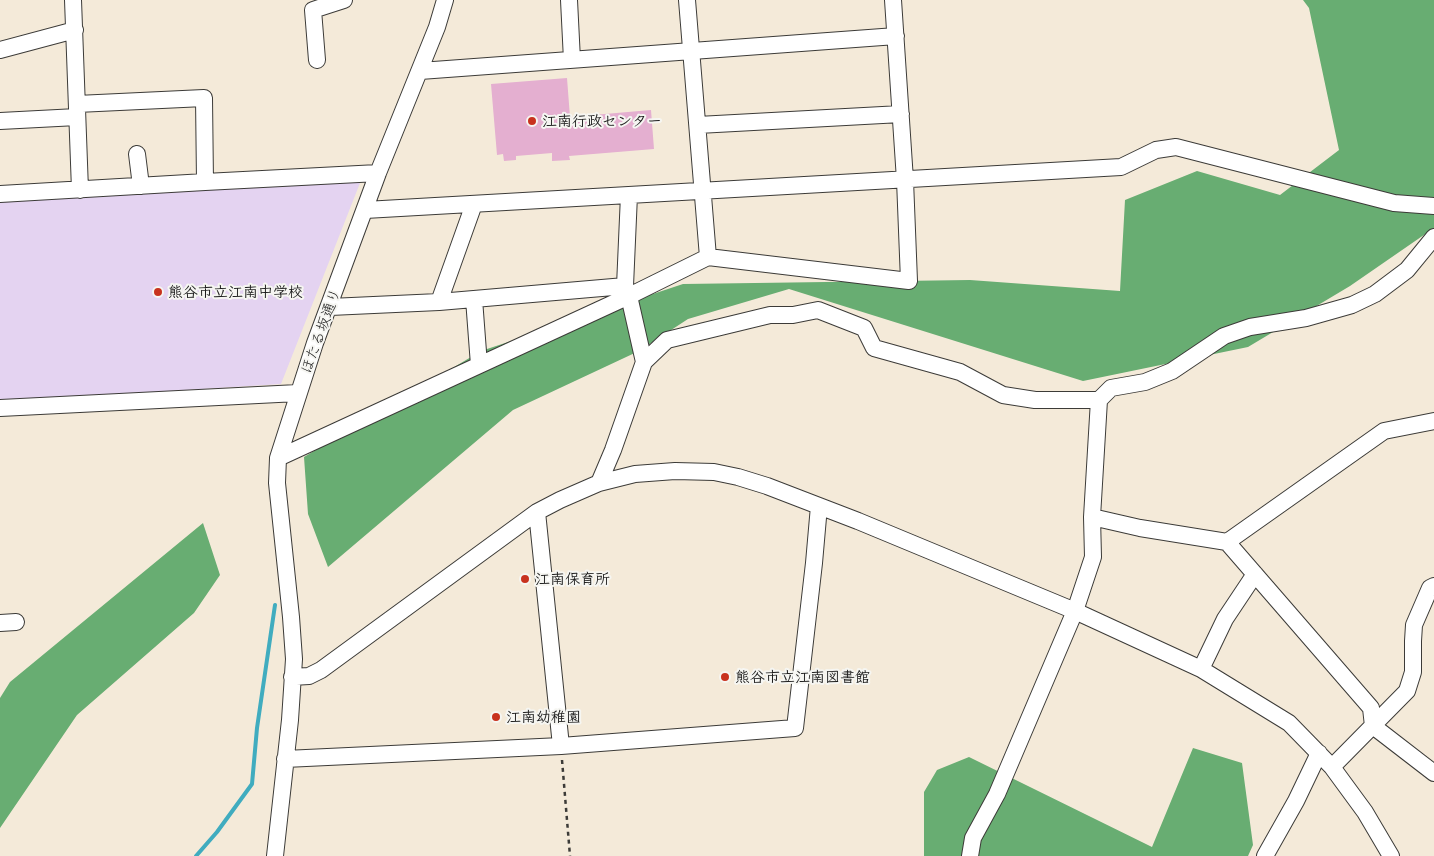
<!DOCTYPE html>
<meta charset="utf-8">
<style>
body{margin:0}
canvas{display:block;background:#f4ead9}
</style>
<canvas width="1434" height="856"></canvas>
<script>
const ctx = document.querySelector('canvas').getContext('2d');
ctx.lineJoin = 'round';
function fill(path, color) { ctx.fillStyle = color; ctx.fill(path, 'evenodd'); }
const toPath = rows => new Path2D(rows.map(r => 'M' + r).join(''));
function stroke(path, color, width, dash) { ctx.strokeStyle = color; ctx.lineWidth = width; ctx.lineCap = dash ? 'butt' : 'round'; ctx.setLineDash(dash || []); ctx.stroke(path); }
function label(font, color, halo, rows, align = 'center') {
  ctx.font = font + ' Mali,"Klee One",sans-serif'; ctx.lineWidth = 4; ctx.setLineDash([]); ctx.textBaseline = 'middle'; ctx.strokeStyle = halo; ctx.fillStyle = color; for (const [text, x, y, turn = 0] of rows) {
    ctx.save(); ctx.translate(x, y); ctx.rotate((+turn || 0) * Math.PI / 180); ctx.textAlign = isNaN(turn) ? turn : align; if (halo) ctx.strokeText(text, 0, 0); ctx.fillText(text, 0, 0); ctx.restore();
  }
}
fill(toPath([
 [356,178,360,183,281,384,0,402,0,201]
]), '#e4d3f1');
fill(toPath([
 [1303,0,1434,0,1434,228,1350,286,1248,347,1083,381,789,289,688,319,639,351,513,410,328,567,308,514,304,457,481,351,683,284,970,280,1120,291,1125,200,1197,171,1280,195,1339,150,1309,8],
 [203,523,220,575,194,613,77,715,0,828,0,698,10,682],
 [1193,748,1242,763,1253,845,1248,856,924,856,924,792,937,770,969,757,1152,847]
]), '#68ad72');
stroke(toPath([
 [196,856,217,832,252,784,257,728,275,605]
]), '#40acbf', 4);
fill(toPath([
 [567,78,570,117,651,110,654,149,569,156,570,160,552,161,552,153,516,156,516,160,504,161,503,154,497,155,491,84]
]), '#e4afd0');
const minor = toPath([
 [73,0,80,190],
 [569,0,572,60],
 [687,0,708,257,909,281,905,180,893,0],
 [0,50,75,30],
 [317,60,313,10,344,0],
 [420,71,896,36],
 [77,104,204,98,205,182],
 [0,121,77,117],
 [698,125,901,114],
 [137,154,141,186],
 [0,194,205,182,378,173],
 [629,195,625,286,629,296,644,362],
 [365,210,1121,167,1156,150,1176,147,1394,203,1434,206],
 [474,299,479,365],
 [439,302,474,204],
 [330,307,439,302,625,286],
 [0,408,298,393],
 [278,458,629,296,708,257],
 [599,483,613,450,644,362,667,340,770,315,793,315,818,310,864,328,874,348,960,372,1003,395,1035,400,1099,400],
 [537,512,561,746],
 [1092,517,1140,528,1227,542,1384,431,1434,421],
 [1227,542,1371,708,1373,726,1434,773],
 [0,623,16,622],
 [1201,669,1225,619,1255,574],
 [292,677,309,676,321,670,537,512,560,500,599,483,635,474,675,471,714,472,738,477,767,486,858,521,1075,611,1201,669,1289,723,1332,767,1365,812,1391,856],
 [285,759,561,746,795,728,814,563,819,506],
 [1332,767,1407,691,1413,672,1413,641,1414,625,1430,588,1434,586],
 [275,856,290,720,294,659,291,617,277,483,278,458,315,343,378,173,437,27,445,0],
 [970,856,973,838,997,794,1075,611,1093,557,1092,517,1099,400,1111,388,1145,382,1172,371,1224,336,1250,327,1306,318,1352,305,1375,294,1407,270,1434,237],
 [1265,856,1296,801,1319,753]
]);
stroke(minor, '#3c3b38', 18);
stroke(toPath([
 [562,760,570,856]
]), '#3c3b38', 2.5, [4, 4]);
stroke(minor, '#fff', 16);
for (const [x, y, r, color] of [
 [532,121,5,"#c8321e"],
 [158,292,5,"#c8321e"],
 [525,579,5,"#c8321e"],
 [725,677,5,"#c8321e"],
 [496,717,5,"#c8321e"]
]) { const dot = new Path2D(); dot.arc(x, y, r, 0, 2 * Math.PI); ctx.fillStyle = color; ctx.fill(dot); stroke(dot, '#f6f6f2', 2); }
label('bold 15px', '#1c1c1c', '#f6f6f2', [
 ["江南行政センター",542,121],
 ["熊谷市立江南中学校",168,292],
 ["江南保育所",535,579],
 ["熊谷市立江南図書館",735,677],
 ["江南幼稚園",506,717]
], 'left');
label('15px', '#1c1c1c', '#f6f6f2', [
 ["ほたる坂通り",321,331,-70]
]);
</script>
